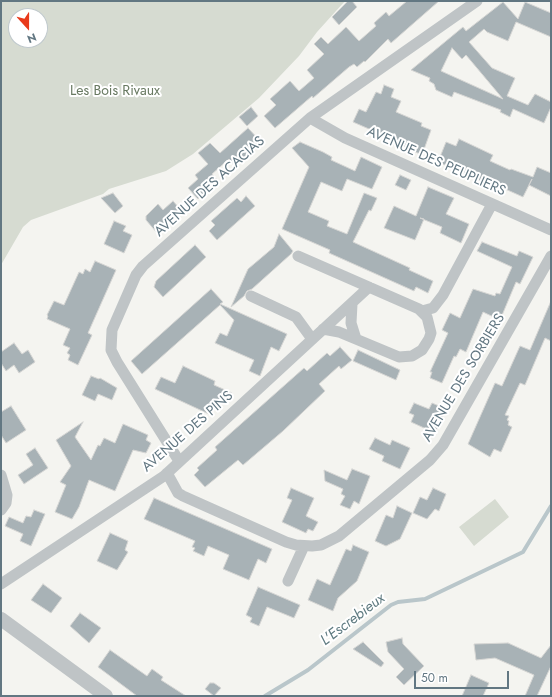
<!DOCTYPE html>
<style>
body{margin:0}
#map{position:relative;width:552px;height:697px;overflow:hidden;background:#f4f4f0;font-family:Jost,sans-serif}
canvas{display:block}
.frame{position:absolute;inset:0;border:2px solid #627782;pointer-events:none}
.north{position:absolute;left:8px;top:8px;width:40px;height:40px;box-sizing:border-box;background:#fff;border:1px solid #c0c9cd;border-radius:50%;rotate:159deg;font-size:11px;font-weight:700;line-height:16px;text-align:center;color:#627782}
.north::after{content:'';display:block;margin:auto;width:14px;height:18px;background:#e93a1b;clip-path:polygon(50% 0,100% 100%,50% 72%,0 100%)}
.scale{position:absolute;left:414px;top:671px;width:95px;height:18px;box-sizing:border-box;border:2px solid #627782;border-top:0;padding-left:5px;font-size:12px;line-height:14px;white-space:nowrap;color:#627782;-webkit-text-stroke:3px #fff;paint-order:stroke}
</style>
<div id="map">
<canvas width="552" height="697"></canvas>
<div class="frame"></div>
<div class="north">N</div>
<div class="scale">50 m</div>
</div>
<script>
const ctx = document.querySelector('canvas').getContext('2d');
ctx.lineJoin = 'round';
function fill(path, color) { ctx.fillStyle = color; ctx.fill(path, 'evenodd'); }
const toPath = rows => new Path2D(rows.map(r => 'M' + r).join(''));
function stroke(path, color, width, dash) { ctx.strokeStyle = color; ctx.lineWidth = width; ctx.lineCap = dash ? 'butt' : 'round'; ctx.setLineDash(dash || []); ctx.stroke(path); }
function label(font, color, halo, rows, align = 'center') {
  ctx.font = font + ' Jost,sans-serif'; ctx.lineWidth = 4; ctx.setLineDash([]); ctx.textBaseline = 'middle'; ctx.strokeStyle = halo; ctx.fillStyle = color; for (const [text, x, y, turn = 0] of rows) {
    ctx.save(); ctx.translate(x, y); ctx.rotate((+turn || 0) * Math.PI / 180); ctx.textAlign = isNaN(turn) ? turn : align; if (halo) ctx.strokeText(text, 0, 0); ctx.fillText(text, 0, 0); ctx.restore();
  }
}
fill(toPath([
 [1,1,345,1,317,32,299,56,259,98,193,154,166,171,109,189,103,194,31,220,23,227,1,265],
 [16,16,40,16,40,40,16,40],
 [495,499,509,517,474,546,459,527]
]), '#d6dbd1');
stroke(toPath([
 [265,696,308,670,391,605,398,602,425,599,523,552,551,506]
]), '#b9c6ca', 4);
const building = toPath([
 [348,1,352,1,357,7,339,25,332,17,348,1],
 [407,1,439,1,391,43,388,39,365,62,364,61,357,67,354,64,349,67,313,98,312,96,275,128,264,116,276,105,270,99,290,81,299,91,314,78,307,70,324,54,314,44,321,37,328,44,346,27,359,41,376,26,374,23,386,12,389,16,407,1],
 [503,2,518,19,525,2,551,13,551,37,516,22,508,41,487,32,484,29,469,42,492,68,515,78,507,96,528,105,535,94,551,102,551,107,544,123,513,109,510,117,500,112,501,110,454,92,452,97,436,90,434,84,429,81,430,78,411,70,463,27,466,31,503,2],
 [452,48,462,59,466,55,503,99,441,71,452,48],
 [384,85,394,89,391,97,401,101,396,112,422,123,421,126,431,130,422,155,400,145,401,143,353,122,359,109,366,112,376,92,381,94,384,85],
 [251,107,258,116,247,126,239,117,251,107],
 [248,128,261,142,235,166,229,159,212,174,218,181,198,199,188,188,198,179,195,175,208,164,198,153,210,143,220,153,248,128],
 [459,139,493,155,490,161,510,170,511,169,533,177,537,167,551,173,551,196,529,185,532,179,523,197,503,188,502,190,438,162,446,142,456,146,459,139],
 [300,142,323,152,332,157,331,160,355,171,361,157,382,167,372,189,347,179,342,191,321,182,308,212,329,221,327,226,347,234,364,193,377,198,371,211,369,210,353,242,410,268,409,270,433,281,428,293,416,287,414,291,329,253,330,250,282,229,309,167,292,148,300,142],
 [400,175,411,180,406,190,395,185,400,175],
 [428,187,454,198,446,214,469,224,461,243,440,233,442,227,420,218,424,219,415,240,384,228,394,206,416,216,428,187],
 [113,193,123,206,115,213,101,198,113,193],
 [246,196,255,206,217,240,209,231,215,225,211,221,237,198,241,202,246,196],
 [173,201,180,209,176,213,178,216,158,234,146,220,146,216,158,204,163,210,173,201],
 [114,221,126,226,123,231,132,235,124,253,104,244,114,221],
 [279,234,293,251,291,254,252,289,247,291,244,296,231,307,248,269,274,247,279,234],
 [482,242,517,256,519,251,533,257,520,284,516,282,500,320,483,312,466,352,460,349,456,357,454,356,442,383,430,378,432,372,430,372,448,333,442,330,450,313,460,318,473,289,495,296,496,293,500,294,512,267,477,251,482,242],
 [195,245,206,257,163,297,154,287,156,281,195,245],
 [95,261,116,270,88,333,92,335,78,365,68,360,70,355,67,353,70,348,63,345,70,329,47,319,48,316,47,315,54,301,64,305,79,272,83,274,85,269,90,272,95,261],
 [211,289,223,302,220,304,287,334,279,351,271,347,260,376,249,371,254,360,215,343,220,333,227,336,234,320,220,305,142,374,131,361,211,289],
 [551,301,551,341,545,338,525,385,520,383,505,415,509,416,507,420,509,421,508,425,512,427,501,452,494,449,490,457,468,444,495,383,502,386,520,346,530,350,551,301],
 [14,343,22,354,28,350,35,362,19,373,14,365,6,371,1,363,1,352,14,343],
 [340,347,352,360,341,369,339,366,319,384,325,391,283,431,243,465,238,460,205,487,194,475,199,470,197,468,217,450,215,447,304,368,307,371,327,353,330,356,340,347],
 [358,350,400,370,396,380,353,361,358,350],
 [183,366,215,381,214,385,232,393,227,404,217,400,211,415,155,389,161,377,175,383,183,366],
 [91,376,99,379,100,378,117,388,112,400,98,394,95,401,82,395,91,376],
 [414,403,429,409,432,403,446,409,435,433,411,422,414,415,409,413,414,403],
 [11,406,26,430,6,443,1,435,1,412,11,406],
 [83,422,75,437,91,460,98,445,100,446,104,438,115,443,123,424,148,435,146,440,151,443,146,453,133,450,115,491,89,480,79,507,72,519,55,512,66,485,60,482,71,466,56,440,83,422],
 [375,438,390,445,392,440,410,448,400,469,382,461,384,456,369,449,375,438],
 [35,448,48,468,24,484,18,475,33,465,26,454,35,448],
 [352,469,370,476,359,504,354,501,350,509,340,505,345,496,341,494,343,489,325,481,324,470,347,480,352,469],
 [291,488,314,498,306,516,318,522,313,531,308,529,306,533,282,522,292,500,287,498,291,488],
 [433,488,446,494,439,511,435,509,427,519,413,513,420,497,427,500,433,488],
 [154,498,272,549,266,563,258,559,249,580,223,569,229,555,208,546,204,556,193,551,195,548,192,547,195,541,144,519,154,498],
 [397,506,412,513,400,539,386,546,375,541,386,515,393,518,397,506],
 [34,510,45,514,31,546,20,541,23,534,5,526,9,517,23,523,26,516,31,517,34,510],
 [110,533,128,541,125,550,128,552,117,570,97,561,110,533],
 [353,545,369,552,357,581,338,598,333,611,308,600,317,579,330,585,346,549,351,551,353,545],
 [43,584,62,598,51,613,31,600,43,584],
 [258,587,300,605,294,618,267,607,259,626,250,622,252,618,246,615,258,587],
 [80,613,101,628,89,643,70,626,80,613],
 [402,638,403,644,424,666,404,685,396,677,404,669,388,652,386,642,402,638],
 [363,642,384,663,381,667,353,649,363,642],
 [508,643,541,658,551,645,551,666,537,696,525,696,534,675,495,658,476,660,474,644,508,643],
 [110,650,147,676,152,669,163,677,161,680,186,696,137,696,98,667,110,650],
 [471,675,489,683,483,696,462,696,471,675],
 [210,683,214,683,221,688,214,696,205,689,210,683]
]);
fill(building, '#a8b2b6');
stroke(building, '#d5d5d3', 1);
stroke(toPath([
 [310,118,345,138,551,230],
 [298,256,419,309,427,317,431,333,429,339,422,350,412,356,399,357,339,332,323,329],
 [251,296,296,317,312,339],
 [352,304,351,323,356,339],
 [422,311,433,308,443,295,492,204],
 [179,461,117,362,111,350,112,330,136,275,143,266,310,118,477,1],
 [167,473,178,493,183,496,286,542,296,545,312,546,321,545,339,536,430,460,443,445,551,256],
 [1,475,7,495,6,503,1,510],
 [288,581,304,546],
 [1,584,164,476,369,287]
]), '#bfc4c6', 11);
stroke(toPath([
 [1,619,106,696]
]), '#bfc4c6', 14);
label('14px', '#687961', '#fff', [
 ["Les Bois Rivaux",115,92]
]);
label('14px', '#627782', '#fff', [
 ["AVENUE DES PEUPLIERS",436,162,24],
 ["AVENUE DES ACACIAS",210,187,-42],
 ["AVENUE DES SORBIERS",464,378,-59],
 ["AVENUE DES PINS",188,432,-41]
]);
label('italic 15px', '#5e7a80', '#fff', [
 ["L'Escrebieux",353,620,-37]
]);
</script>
